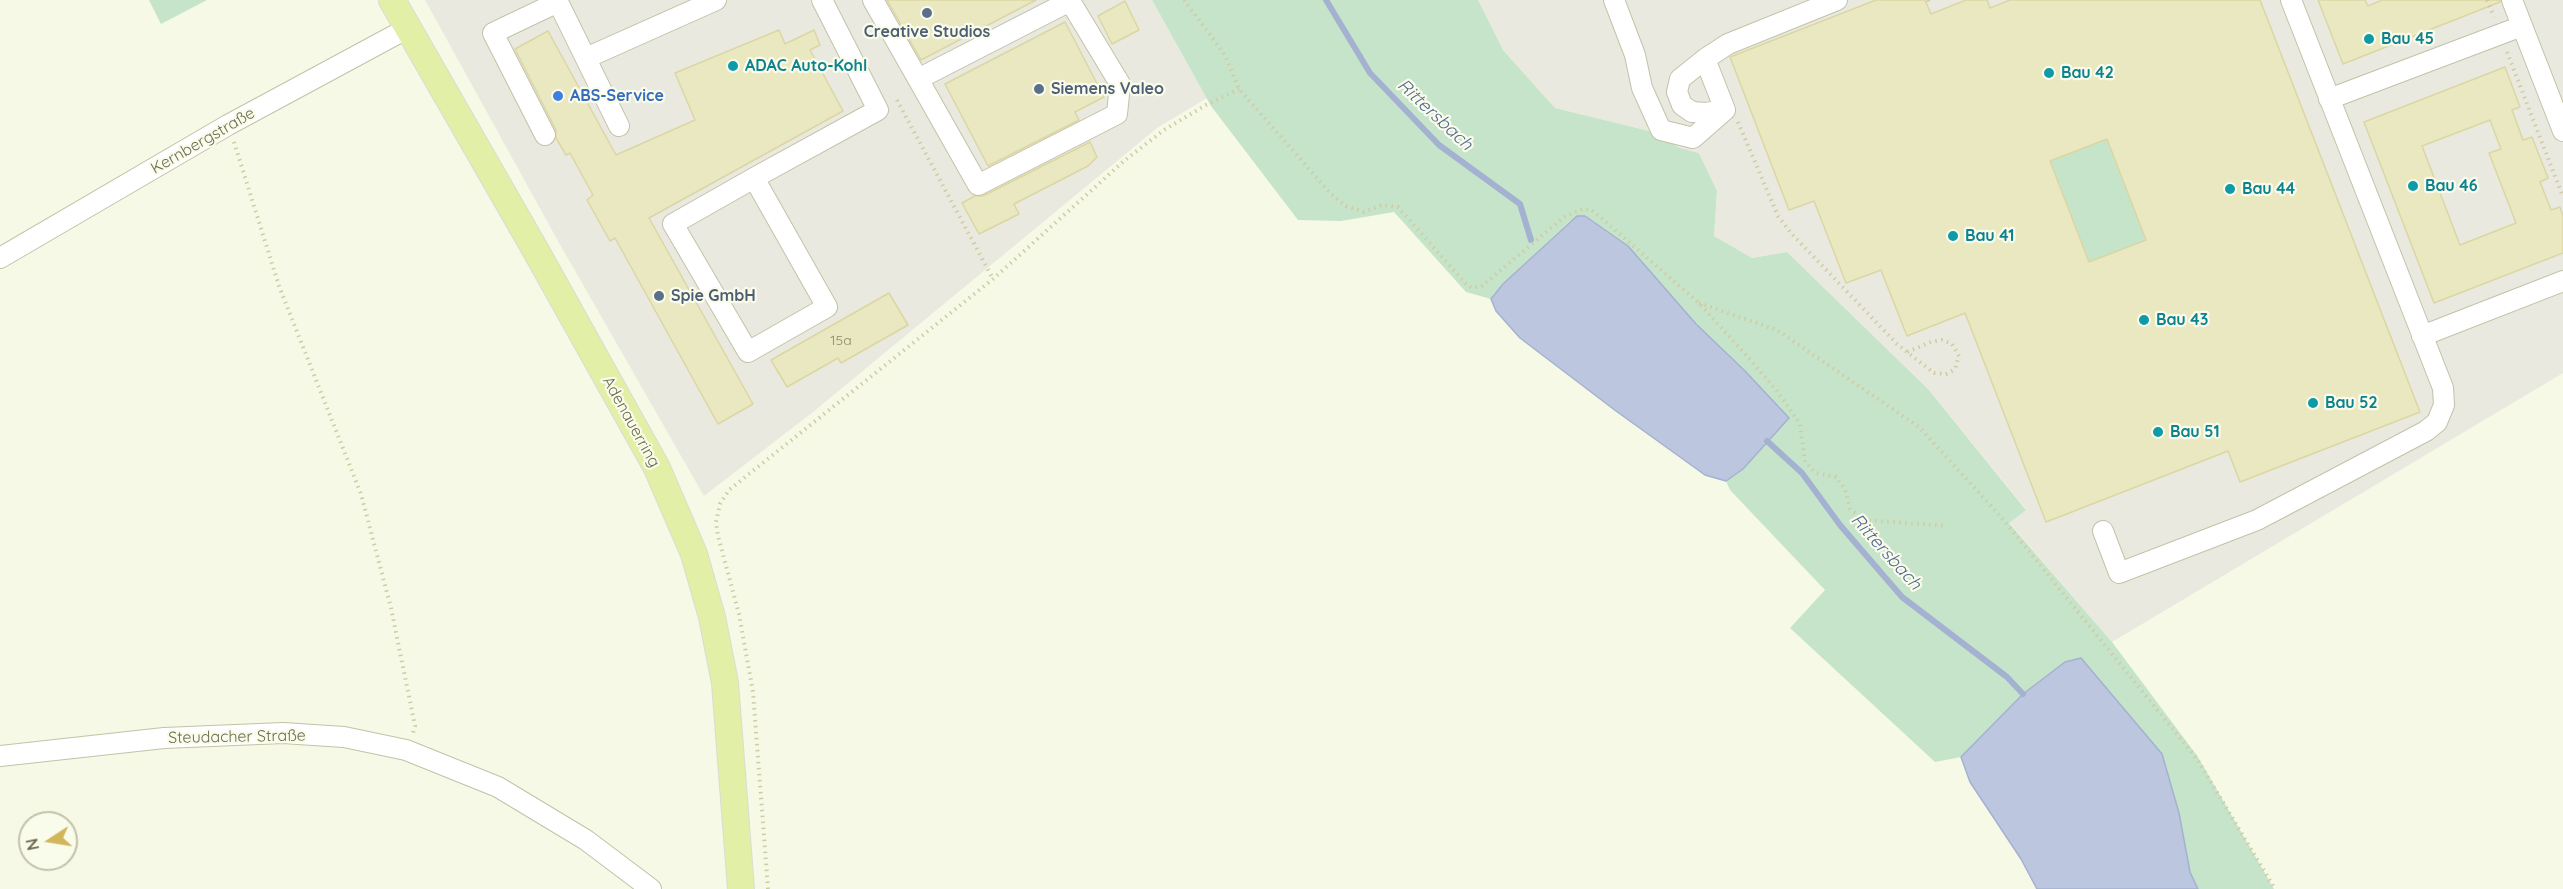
<!DOCTYPE html>
<meta charset="utf-8">
<style>
body{margin:0}
#map{position:relative;width:2563px;height:889px;overflow:hidden;background:#f6f9e5;font-family:Quicksand,sans-serif}
canvas{display:block}
.north{position:absolute;left:18px;top:811px;width:60px;height:60px;box-sizing:border-box;background:#fafceb;border:2px solid #c2c2ac;border-radius:50%;rotate:258deg;font-size:16px;font-weight:700;line-height:24px;text-align:center;color:#6e6b4e}
.north::after{content:'';display:block;margin:auto;width:21px;height:27px;background:#d2b65b;clip-path:polygon(50% 0,100% 100%,50% 72%,0 100%)}
</style>
<div id="map">
<canvas width="2563" height="889"></canvas>
<div class="north">N</div>
</div>
<script>
const ctx = document.querySelector('canvas').getContext('2d');
ctx.lineJoin = 'round';
function fill(path, color) { ctx.fillStyle = color; ctx.fill(path, 'evenodd'); }
const toPath = rows => new Path2D(rows.map(r => 'M' + r).join(''));
function stroke(path, color, width, dash) { ctx.strokeStyle = color; ctx.lineWidth = width; ctx.lineCap = dash ? 'butt' : 'round'; ctx.setLineDash(dash || []); ctx.stroke(path); }
function label(font, color, halo, rows, align = 'center') {
  ctx.font = font + ' Quicksand,sans-serif'; ctx.lineWidth = 4.5; ctx.setLineDash([]); ctx.textBaseline = 'middle'; ctx.strokeStyle = halo; ctx.fillStyle = color; for (const [text, x, y, turn = 0] of rows) {
    ctx.save(); ctx.translate(x, y); ctx.rotate((+turn || 0) * Math.PI / 180); ctx.textAlign = isNaN(turn) ? turn : align; if (halo) ctx.strokeText(text, 0, 0); ctx.fillText(text, 0, 0); ctx.restore();
  }
}
fill(toPath([
 [425,0,1152,0,1207,98,1157,128,813,412,704,496,558,241],
 [1478,0,2563,0,2563,373,2112,642,2009,522,2026,509,1928,389,1787,252,1752,258,1714,236,1717,191,1699,153,1680,148,1649,131,1555,108,1503,50]
]), '#e9e9df');
fill(toPath([
 [149,0,207,0,161,24],
 [1152,0,1478,0,1503,50,1555,108,1649,131,1680,148,1699,153,1717,191,1714,236,1752,258,1787,252,1928,389,2026,510,2009,523,2112,642,2198,757,2274,889,2198,889,2190,872,2179,813,2162,754,2023,694,1961,757,1935,762,1790,628,1825,590,1730,490,1726,481,1743,469,1788,418,1745,371,1696,324,1628,246,1585,216,1569,222,1503,284,1491,299,1466,292,1394,212,1341,221,1298,220,1211,106],
 [2107,139,2146,240,2089,262,2050,161]
]), '#c6e4ca');
const water = toPath([
 [1577,216,1585,216,1628,246,1696,324,1745,371,1789,418,1743,469,1726,481,1705,475,1616,411,1520,338,1496,311,1491,299,1503,284,1577,216],
 [2081,658,2162,754,2179,813,2190,872,2198,889,2037,889,2021,859,1970,782,1961,757,2023,694,2065,662,2081,658]
]);
fill(water, '#bcc7df');
stroke(water, '#a4b1d0', 1.5);
stroke(toPath([
 [1326,0,1370,73,1439,145,1520,204,1531,240],
 [1767,441,1802,473,1840,525,1902,597,2007,677,2023,694]
]), '#a4b1d0', 6);
const building = toPath([
 [887,0,1036,0,921,60,887,0],
 [1876,0,1925,0,1931,14,1966,0,1987,0,1990,8,2010,0,2260,0,2420,412,2240,482,2228,451,2046,522,1965,313,1907,336,1881,270,1846,283,1814,201,1789,210,1730,57,1876,0],
 [2107,139,2146,240,2089,262,2050,161,2107,139],
 [2318,0,2365,0,2368,6,2382,0,2500,0,2500,2,2343,64,2318,0],
 [1125,1,1139,30,1112,44,1098,16,1125,1],
 [1065,22,1104,97,1075,112,1079,120,988,166,945,84,1065,22],
 [779,30,785,44,814,30,820,45,810,50,843,111,649,218,753,404,718,424,615,238,610,241,587,200,593,195,570,153,566,155,556,138,556,130,515,49,548,31,616,155,695,120,675,73,779,30],
 [2505,67,2520,107,2512,110,2523,140,2532,137,2548,178,2540,182,2551,210,2560,207,2563,216,2563,253,2434,303,2364,122,2505,67],
 [2490,120,2501,149,2489,153,2516,223,2460,245,2422,146,2490,120],
 [1090,142,1097,157,1088,166,1014,204,1019,214,979,234,962,203,975,196,983,196,1090,142],
 [889,293,908,325,841,363,838,358,787,387,771,360,889,293]
]);
fill(building, '#eae8c0');
stroke(building, '#dbd6a3', 1.5);
const minor = toPath([
 [873,0,918,79,978,185,1117,114,1120,84,1070,1,918,79],
 [1614,0,1635,55,1642,88,1661,130,1693,138,1725,110],
 [2512,0,2563,131],
 [586,58,716,0],
 [1705,59,1725,110,1706,113,1692,112,1682,105,1677,92,1680,79,1705,59],
 [1705,59,1728,44,1837,0],
 [2329,99,2522,26],
 [545,135,493,33,558,2,619,126],
 [754,178,827,307,748,352,673,224,754,178,878,110,822,0],
 [0,258,228,125,408,28],
 [2422,336,2563,281],
 [2103,531,2119,573,2257,520,2426,431,2437,422,2444,405,2443,388,2291,0],
 [0,756,164,738,283,733,344,737,406,750,498,787,586,840,651,889]
]);
const major = toPath([
 [392,0,536,251,657,468,694,554,712,617,725,683,741,889]
]);
stroke(minor, '#c3c2a8', 22);
stroke(major, '#dcdbd5', 28);
stroke(toPath([
 [1184,0,1225,55,1239,89,1331,194,1346,206,1364,212,1382,205,1398,207,1465,283,1472,288,1482,286,1564,217,1582,209,1592,210,1699,303,1753,363,1777,391,1800,424,1805,462,1816,473,1836,477,1845,489,1850,509,1865,520,1947,526],
 [1928,0,1929,3],
 [2487,0,2494,17],
 [2507,52,2563,197],
 [897,100,993,279],
 [1738,122,1778,216,1791,233,1897,344,1907,352,1934,373,1946,374,1955,369,1959,356,1952,344,1942,340,1931,342,1907,352],
 [234,142,279,286,361,494,391,608,415,726,413,733],
 [1699,303,1777,330,1919,427,2002,518,2197,759,2275,889],
 [768,889,753,692,739,614,718,536,716,522,720,504,729,490,993,279,1124,161,1164,130,1206,105,1239,89]
]), '#cfcca4', 4, [1.5, 4.5]);
stroke(minor, '#fff', 20);
stroke(major, '#e2efa6', 26);
for (const [x, y, r, color] of [
 [927,13,6,"#5c6f8a"],
 [2369,39,6,"#0f9aa8"],
 [733,66,6,"#0f9aa8"],
 [2049,73,6,"#0f9aa8"],
 [1039,89,6,"#5c6f8a"],
 [558,96,6,"#3f7fe0"],
 [2413,186,6,"#0f9aa8"],
 [2230,189,6,"#0f9aa8"],
 [1953,236,6,"#0f9aa8"],
 [659,296,6,"#5c6f8a"],
 [2144,320,6,"#0f9aa8"],
 [2313,403,6,"#0f9aa8"],
 [2158,432,6,"#0f9aa8"]
]) { const dot = new Path2D(); dot.arc(x, y, r, 0, 2 * Math.PI); ctx.fillStyle = color; ctx.fill(dot); stroke(dot, '#fafceb', 2); }
label('14px', '#8d8a6a', null, [
 ["15a",841,341]
]);
label('bold 16px', '#4e5e75', '#fafceb', [
 ["Creative Studios",927,32,"center"],
 ["Siemens Valeo",1051,89],
 ["Spie GmbH",671,296]
], 'left');
label('bold 16px', '#0d838f', '#fafceb', [
 ["Bau 45",2381,39],
 ["ADAC Auto-Kohl",745,66],
 ["Bau 42",2061,73],
 ["Bau 46",2425,186],
 ["Bau 44",2242,189],
 ["Bau 41",1965,236],
 ["Bau 43",2156,320],
 ["Bau 52",2325,403],
 ["Bau 51",2170,432]
], 'left');
label('bold 16px', '#366cbe', '#fafceb', [
 ["ABS-Service",570,96]
], 'left');
label('16px', '#6e6b4e', '#fafceb', [
 ["Kernbergstraße",203,141,-30],
 ["Adenauerring",631,422,61],
 ["Steudacher Straße",237,737,-1]
]);
label('italic 18px', '#556792', '#fafceb', [
 ["Rittersbach",1435,115,43],
 ["Rittersbach",1886,552,48]
]);
</script>
